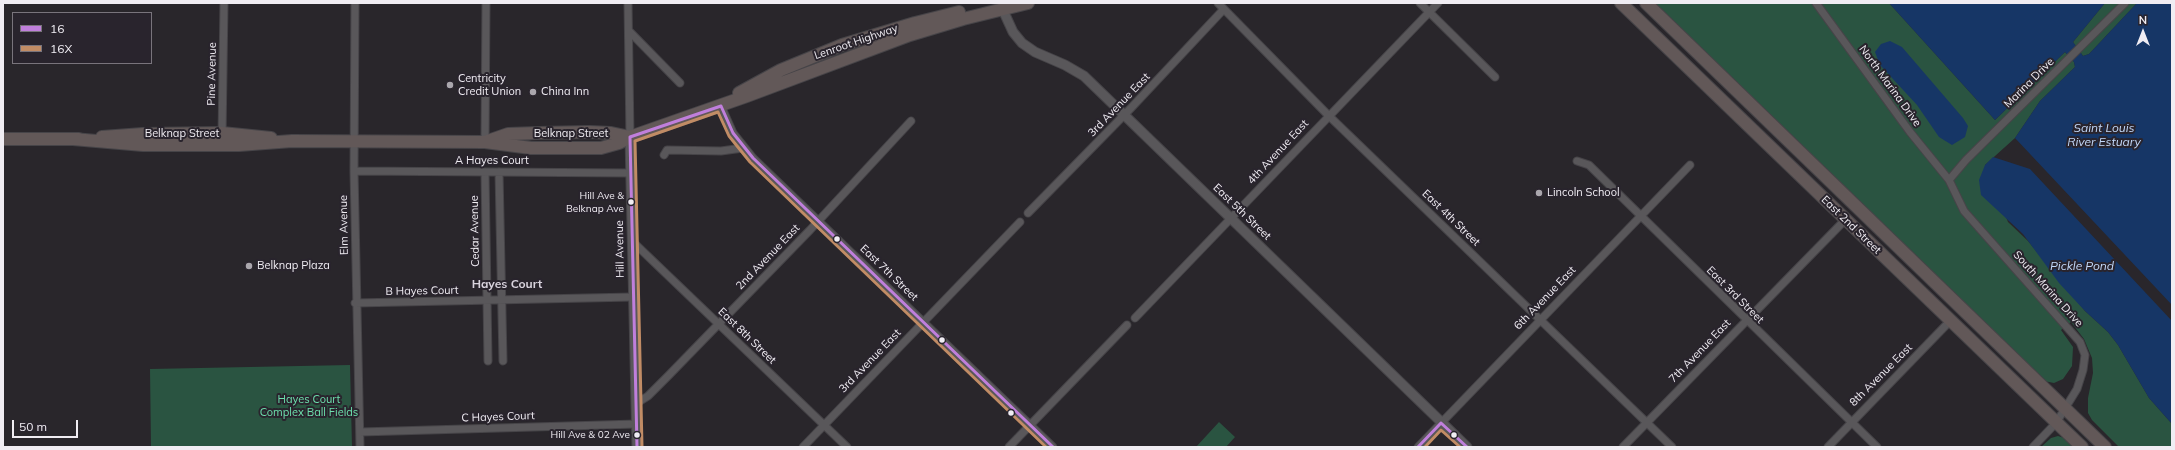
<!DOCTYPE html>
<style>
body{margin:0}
#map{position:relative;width:2175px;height:450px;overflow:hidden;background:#29262b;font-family:Mulish,sans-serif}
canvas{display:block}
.frame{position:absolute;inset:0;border:4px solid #f0edf3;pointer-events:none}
.legend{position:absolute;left:12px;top:12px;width:140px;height:52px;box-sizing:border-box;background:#29242d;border:1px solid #79747c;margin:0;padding:5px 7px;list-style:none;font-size:12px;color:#f0edf3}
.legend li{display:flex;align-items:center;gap:8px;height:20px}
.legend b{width:20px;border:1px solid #79747c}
.north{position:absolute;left:2123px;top:12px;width:40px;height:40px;-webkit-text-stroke:3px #29242d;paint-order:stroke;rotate:0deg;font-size:11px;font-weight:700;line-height:16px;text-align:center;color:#f0edf3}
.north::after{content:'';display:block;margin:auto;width:14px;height:18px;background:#f0edf3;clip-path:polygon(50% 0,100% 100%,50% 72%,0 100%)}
.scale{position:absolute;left:12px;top:420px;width:66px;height:18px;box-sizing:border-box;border:2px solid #f0edf3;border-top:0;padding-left:5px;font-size:12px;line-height:14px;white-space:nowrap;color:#f0edf3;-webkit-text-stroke:3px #29242d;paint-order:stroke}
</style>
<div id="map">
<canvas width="2175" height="450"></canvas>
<div class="frame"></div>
<ul class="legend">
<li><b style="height:5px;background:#c07fdc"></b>16</li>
<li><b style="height:5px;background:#c18c65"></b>16X</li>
</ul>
<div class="north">N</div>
<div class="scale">50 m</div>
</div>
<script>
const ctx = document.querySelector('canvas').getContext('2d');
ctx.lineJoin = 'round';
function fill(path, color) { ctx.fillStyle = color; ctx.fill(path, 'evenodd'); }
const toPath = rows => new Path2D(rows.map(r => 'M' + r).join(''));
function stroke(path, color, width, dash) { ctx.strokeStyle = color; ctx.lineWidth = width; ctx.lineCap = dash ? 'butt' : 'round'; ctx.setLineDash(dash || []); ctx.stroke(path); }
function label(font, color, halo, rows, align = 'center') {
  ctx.font = font + ' Mulish,sans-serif'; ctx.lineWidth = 4; ctx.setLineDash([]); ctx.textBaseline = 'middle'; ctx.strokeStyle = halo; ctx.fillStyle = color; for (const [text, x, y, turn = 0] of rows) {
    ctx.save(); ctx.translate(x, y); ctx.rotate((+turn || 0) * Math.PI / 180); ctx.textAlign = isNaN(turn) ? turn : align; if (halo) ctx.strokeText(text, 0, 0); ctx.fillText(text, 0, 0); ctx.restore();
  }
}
fill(toPath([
 [1653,3,1889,3,1995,120,2065,52,2074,62,2075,67,2040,101,2015,138,1985,165,2008,222,2028,241,2085,311,2108,332,2118,345,2149,398,2172,424,2172,447,2119,447,2092,420,2088,413,2088,398,2093,373,2092,358,2084,339,2071,322,2061,330,2073,347,2072,366,2063,379,2054,383,2044,381],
 [2105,3,2137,3,2089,54,2083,56,2073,42],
 [350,365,352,447,151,447,150,369],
 [1219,422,1235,437,1226,447,1196,447],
 [2058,436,2064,438,2073,447,2041,447,2051,438]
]), '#2a5441');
fill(toPath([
 [1889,3,2105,3,2073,42,2083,56,2089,54,2137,3,2172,3,2172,305,2015,138,2040,101,2075,67,2074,62,2065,52,1995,120],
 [1890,41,1902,47,1963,118,1968,126,1965,137,1952,145,1939,137,1917,105,1880,65,1875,52,1881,44],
 [1993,157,2030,169,2172,321,2172,424,2149,398,2118,345,2108,332,2085,311,2059,283,2023,234,1981,195,1979,180,1985,165]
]), '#163666');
const minor = toPath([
 [355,3,354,171,360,447],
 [628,3,630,137],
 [1218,3,1328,115,1672,447],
 [1420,3,1495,77],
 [1816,3,1910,132,1949,180,1964,211,2080,342,2085,355,2083,370,2077,389,2056,423,2033,447],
 [629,31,680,83],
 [721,106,733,133,753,158,1053,447],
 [222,137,224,3],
 [485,142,486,3],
 [664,155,667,150,721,151,743,148],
 [1577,161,1589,165,1877,447],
 [354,171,631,173],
 [485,172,488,361],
 [499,172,503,361],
 [1949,180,1966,160,2125,3],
 [1028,213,1131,108,1223,10],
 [632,241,847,447],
 [355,303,633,297],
 [1135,318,1438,3],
 [637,403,648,396,669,375,810,230,911,121],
 [360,432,637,424],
 [803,447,1020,222],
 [1009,447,1127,325],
 [1418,447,1690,165],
 [1623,447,1845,220],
 [1828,447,1951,320]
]);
const tertiary = toPath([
 [1002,8,1013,32,1022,43,1035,52,1065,65,1084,76,1467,447],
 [630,137,637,447]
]);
const trunk = toPath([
 [1621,3,2082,447],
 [1646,3,2105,447],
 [739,93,781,70,842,45,915,23,959,12],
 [102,137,143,134,222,133,271,138],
 [3,139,79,139],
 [73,139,143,145,239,145,292,141,485,142,531,148,601,148,619,143,630,137,747,96,910,35,963,19,1028,3],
 [485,142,508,134,538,133,589,132,611,133,630,137]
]);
stroke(minor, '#464448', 9);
stroke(tertiary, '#464448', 11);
stroke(trunk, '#464448', 14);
stroke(minor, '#59575a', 7);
stroke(tertiary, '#59575a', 9);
stroke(trunk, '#625858', 12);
stroke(toPath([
 [721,106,733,133,753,158,1053,447],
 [630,137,637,447],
 [630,137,721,106],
 [1441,423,1467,447],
 [1418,447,1441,423]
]), '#c07fdc', 3);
stroke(toPath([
 [642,447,635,141,718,112,729,136,750,162,1046,447],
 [1425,447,1441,430,1460,447]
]), '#c18c65', 3);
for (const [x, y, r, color] of [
 [450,85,4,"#aaa7ad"],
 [533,92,4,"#aaa7ad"],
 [1539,193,4,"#aaa7ad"],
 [631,202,3.5,"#f0edf3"],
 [837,239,3.5,"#f0edf3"],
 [249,266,4,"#aaa7ad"],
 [942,340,3.5,"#f0edf3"],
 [1011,413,3.5,"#f0edf3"],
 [637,435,3.5,"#f0edf3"],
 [1454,435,3.5,"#f0edf3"]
]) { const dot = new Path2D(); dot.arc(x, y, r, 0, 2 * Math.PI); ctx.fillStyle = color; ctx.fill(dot); stroke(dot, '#29242d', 1.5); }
label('10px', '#f0edf3', '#29242d', [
 ["Hill Ave &",624,196],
 ["Belknap Ave",624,209],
 ["Hill Ave & 02 Ave",630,435]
], 'right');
label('11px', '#f0edf3', '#29242d', [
 ["Lenroot Highway",856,42,-19],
 ["Pine Avenue",212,74,-89],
 ["Marina Drive",2029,83,-45],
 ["North Marina Drive",1890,86,54],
 ["3rd Avenue East",1119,105,-46],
 ["Belknap Street",182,134],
 ["Belknap Street",571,134],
 ["4th Avenue East",1278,152,-47],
 ["A Hayes Court",492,161],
 ["East 5th Street",1242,212,44],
 ["East 4th Street",1451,218,44],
 ["Elm Avenue",344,225,-91],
 ["East 2nd Street",1851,225,44],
 ["Cedar Avenue",475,231,-91],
 ["Hill Avenue",620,249,-91],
 ["2nd Avenue East",768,257,-46],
 ["East 7th Street",889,273,44],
 ["South Marina Drive",2048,289,48],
 ["B Hayes Court",422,291,-1],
 ["East 3rd Street",1735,295,45],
 ["6th Avenue East",1545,298,-46],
 ["East 8th Street",747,336,44],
 ["7th Avenue East",1700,351,-46],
 ["3rd Avenue East",870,361,-46],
 ["8th Avenue East",1881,375,-45],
 ["C Hayes Court",498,417,-2]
]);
label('11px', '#f0edf3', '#29242d', [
 ["Centricity",458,79],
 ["Credit Union",458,92],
 ["China Inn",541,92],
 ["Lincoln School",1547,193],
 ["Belknap Plaza",257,266]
], 'left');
label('11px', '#6de0ad', '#29242d', [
 ["Hayes Court",309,400],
 ["Complex Ball Fields",309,413]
]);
label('italic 12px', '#c2d8f9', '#29242d', [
 ["Saint Louis",2104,128],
 ["River Estuary",2104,142],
 ["Pickle Pond",2082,266]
]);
label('bold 12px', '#d8d2dd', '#29242d', [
 ["Hayes Court",507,284]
]);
</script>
